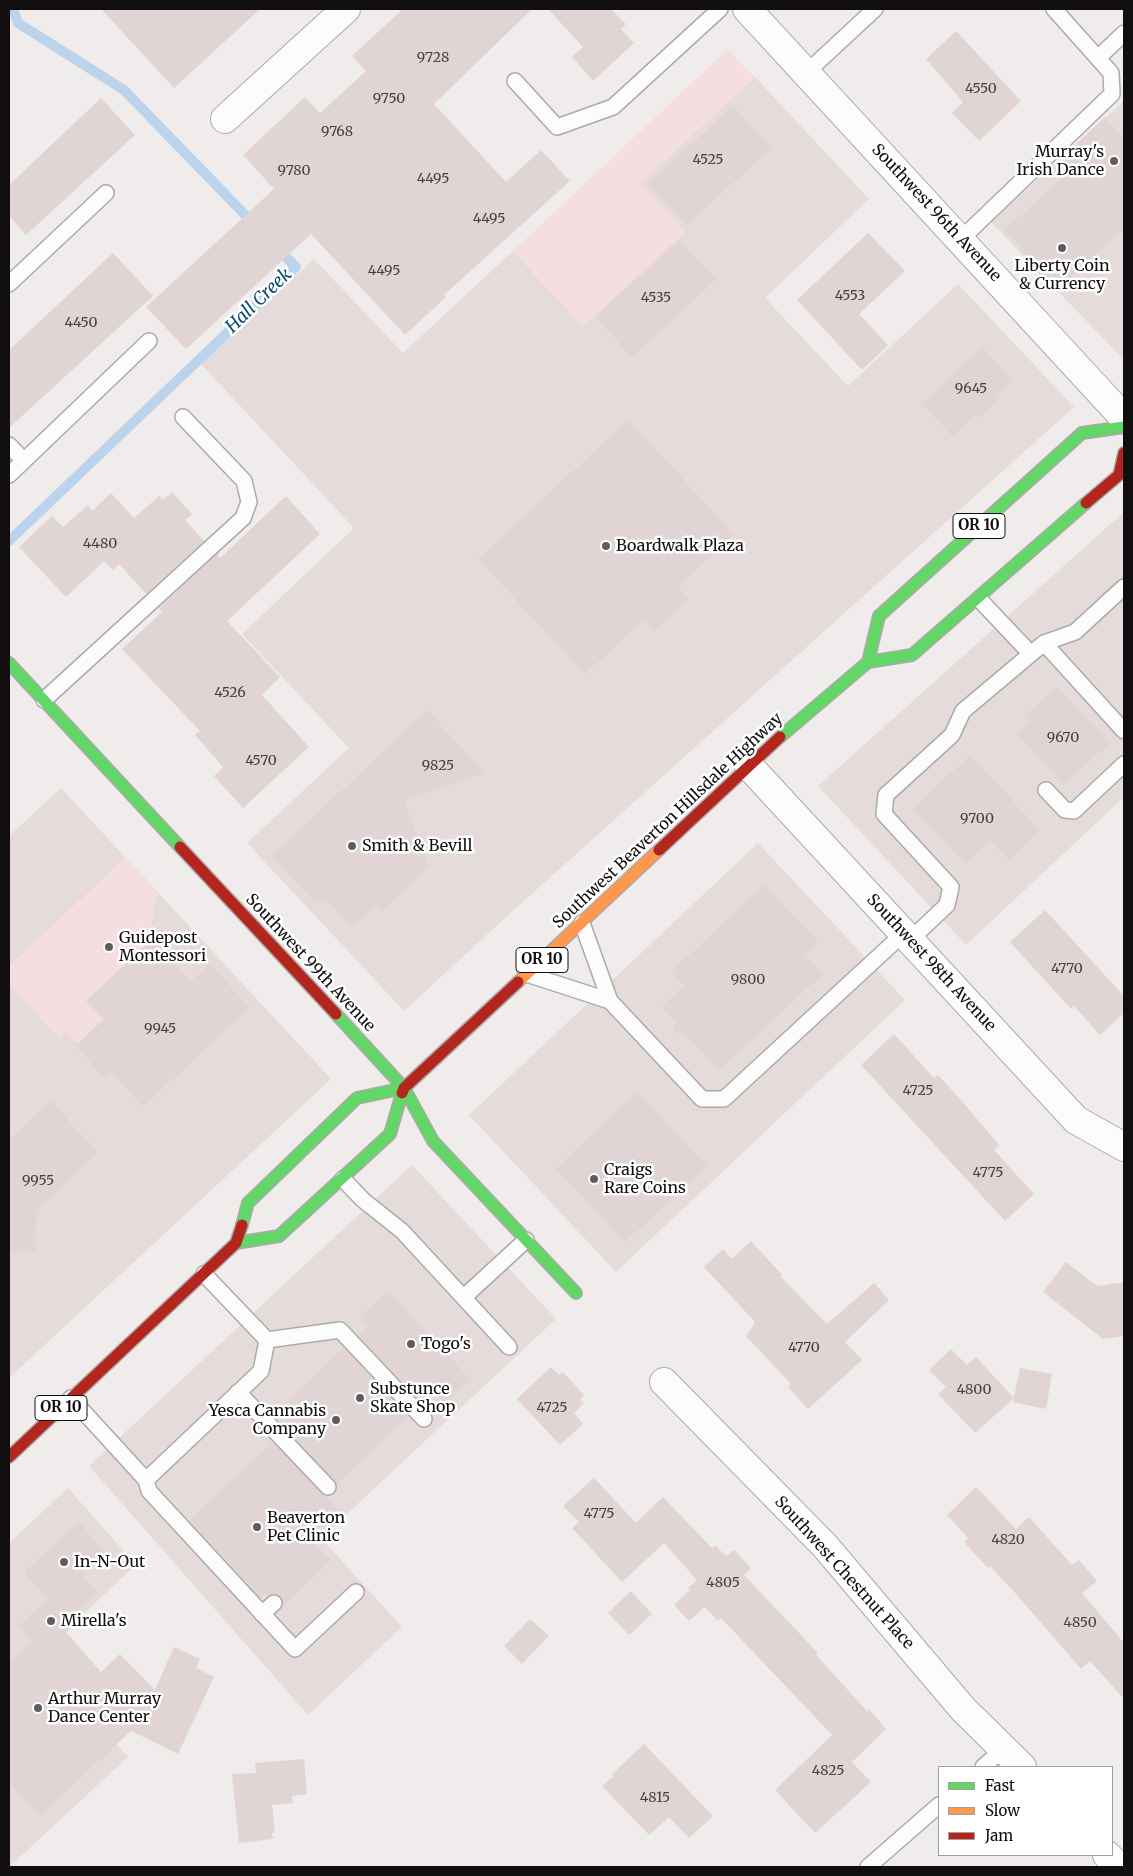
<!DOCTYPE html>
<style>
body{margin:0}
#map{position:relative;width:1133px;height:1876px;overflow:hidden;background:#f0ecec;font-family:Merriweather,serif}
canvas{display:block}
.frame{position:absolute;inset:0;border:10px solid #100e0e;pointer-events:none}
.legend{position:absolute;left:938px;top:1766px;width:175px;height:90px;box-sizing:border-box;background:#fff;border:1px solid #9f9f9f;margin:0;padding:6px 9px;list-style:none;font-size:15px;color:#100e0e}
.legend li{display:flex;align-items:center;gap:10px;height:25px}
.legend b{width:25px;border:1px solid #9f9f9f}
</style>
<div id="map">
<canvas width="1133" height="1876"></canvas>
<div class="frame"></div>
<ul class="legend">
<li><b style="height:6px;background:#63d668"></b>Fast</li>
<li><b style="height:6px;background:#ff974d"></b>Slow</li>
<li><b style="height:6px;background:#b3261e"></b>Jam</li>
</ul>
</div>
<script>
const ctx = document.querySelector('canvas').getContext('2d');
ctx.lineJoin = 'round';
function fill(path, color) { ctx.fillStyle = color; ctx.fill(path, 'evenodd'); }
const toPath = rows => new Path2D(rows.map(r => 'M' + r).join(''));
function stroke(path, color, width, dash) { ctx.strokeStyle = color; ctx.lineWidth = width; ctx.lineCap = dash ? 'butt' : 'round'; ctx.setLineDash(dash || []); ctx.stroke(path); }
function label(font, color, halo, rows, align = 'center') {
  ctx.font = font + ' Merriweather,serif'; ctx.lineWidth = 5; ctx.setLineDash([]); ctx.textBaseline = 'middle'; ctx.strokeStyle = halo; ctx.fillStyle = color; for (const [text, x, y, turn = 0] of rows) {
    ctx.save(); ctx.translate(x, y); ctx.rotate((+turn || 0) * Math.PI / 180); ctx.textAlign = isNaN(turn) ? turn : align; if (halo) ctx.strokeText(text, 0, 0); ctx.fillText(text, 0, 0); ctx.restore();
  }
}
fill(toPath([
 [755,77,869,199,765,298,848,386,958,284,1074,407,506,917,404,1011,247,843,349,748,242,634,354,528,201,364,314,259,403,353,513,251,583,326,640,183],
 [1124,101,1124,356,1122,358,991,222],
 [1124,512,1124,797,966,945,818,786],
 [61,788,331,1079,9,1378,9,836],
 [758,843,905,1000,616,1272,469,1115],
 [412,1165,556,1319,321,1538,402,1627,308,1715,89,1466],
 [68,1488,136,1565,39,1655,128,1757,9,1867,9,1543]
]), '#e6dbdb');
fill(toPath([
 [728,49,755,77,640,183,686,232,583,326,513,251],
 [126,857,155,888,157,894,151,926,158,934,87,1000,104,1019,78,1044,66,1032,59,1038,9,984,9,966]
]), '#f5dedf');
stroke(toPath([
 [13,9,18,23,124,90,255,225],
 [9,541,296,267,277,248]
]), '#bbd4eb', 10);
fill(toPath([
 [101,9,260,9,174,88],
 [403,9,532,9,434,104,506,182,541,150,570,181,444,295,446,297,405,335,311,234,186,349,146,307,274,189,243,155,305,97,320,113,366,71,352,56],
 [548,9,611,9,626,24,621,29,634,43,593,81,572,57,583,47],
 [956,31,1021,101,979,141,952,113,963,102,926,59],
 [101,98,135,135,26,235,9,216,9,185],
 [733,106,771,148,687,225,648,184],
 [1105,117,1124,138,1124,228,1055,292,1034,268,1037,265,1005,230,1070,170,1060,159],
 [868,233,905,271,859,314,888,345,862,370,797,300],
 [679,240,716,280,632,357,595,317],
 [113,253,153,296,9,428,9,350],
 [982,347,1013,380,994,397,997,401,979,418,976,414,952,436,922,404],
 [628,420,734,534,678,587,689,599,654,631,643,620,585,674,478,559],
 [172,492,192,514,185,520,204,541,146,594,119,564,113,570,104,561,66,597,19,547,52,516,63,527,88,505,92,511,111,493,134,518,159,496,163,500],
 [286,496,320,534,227,621,280,677,262,695,309,747,243,808,214,776,223,767,195,735,200,731,122,649,162,612,159,608,217,554,220,558],
 [1057,686,1110,743,1064,784,1017,734,1031,721,1025,716],
 [427,710,485,773,404,801,429,867,382,911,376,905,352,927,325,898,317,905,272,856],
 [970,755,1040,830,1008,860,990,840,966,864,913,809],
 [764,885,818,942,805,955,823,974,719,1070,684,1032,675,1033,675,1021,661,1007,684,985,671,972],
 [1045,910,1124,996,1124,1013,1100,1035,1074,1006,1071,1009,1010,942],
 [152,940,191,981,209,964,250,1007,143,1107,111,1072,105,1078,78,1049,81,1047,78,1044,104,1019,86,1001],
 [894,1034,934,1078,938,1075,961,1100,999,1145,994,1150,1034,1194,1005,1221,861,1065],
 [637,1092,707,1166,625,1242,556,1168],
 [50,1101,98,1152,36,1211,35,1252,9,1251,9,1140],
 [751,1241,782,1275,780,1276,827,1324,874,1283,889,1300,845,1342,862,1360,808,1409,788,1387,791,1384,746,1336,755,1322,704,1267,723,1249,732,1259],
 [1066,1262,1097,1286,1124,1282,1124,1336,1103,1339,1043,1292],
 [388,1291,470,1379,444,1403,434,1393,422,1403,358,1335,367,1326,359,1317],
 [344,1348,408,1416,337,1484,273,1415],
 [951,1349,967,1365,976,1357,1014,1398,975,1433,938,1394,946,1387,929,1370],
 [551,1367,559,1375,563,1372,584,1395,580,1400,584,1403,574,1413,583,1424,560,1445,517,1399],
 [1020,1368,1052,1374,1046,1409,1013,1402],
 [273,1442,338,1510,309,1537,331,1561,283,1606,283,1601,277,1594,268,1596,265,1593,260,1597,189,1520],
 [594,1478,636,1523,663,1497,712,1548,715,1545,726,1556,734,1550,751,1568,744,1575,818,1653,816,1655,867,1711,869,1709,886,1729,852,1762,871,1782,815,1833,775,1790,832,1735,721,1618,718,1621,705,1607,689,1621,674,1605,690,1590,688,1588,697,1580,664,1543,622,1582,572,1528,579,1522,563,1506],
 [976,1487,1016,1529,1029,1517,1072,1565,1079,1560,1097,1581,1082,1593,1124,1643,1124,1699,1090,1661,1081,1669,1017,1595,990,1566,988,1568,964,1542,968,1538,947,1515],
 [79,1522,105,1552,81,1574,98,1592,78,1610,84,1616,66,1632,101,1672,120,1654,155,1690,174,1647,200,1659,196,1668,214,1677,178,1754,131,1731,40,1816,9,1782,9,1663,32,1641,18,1626,48,1599,24,1572],
 [631,1591,652,1614,629,1635,608,1613],
 [530,1619,549,1636,522,1664,504,1646],
 [644,1744,713,1816,689,1838,669,1817,649,1835,602,1786,614,1776,612,1774],
 [304,1759,307,1794,292,1796,293,1803,272,1805,275,1833,272,1833,273,1839,239,1843,232,1774,256,1773,255,1763]
]), '#e0d4d5');
const lane = toPath([
 [1098,58,1124,33],
 [806,73,875,9],
 [515,81,557,127,613,107,720,9],
 [960,240,1112,94,1111,73,1054,9],
 [9,284,106,193],
 [9,445,24,461],
 [9,475,149,341],
 [979,599,1030,653],
 [1044,643,1124,731],
 [44,700,243,518,249,502,244,481,183,417],
 [1046,790,1065,810,1074,811,1124,764],
 [582,923,610,1001,702,1099,724,1099,904,933],
 [910,940,947,905,951,887,884,814,886,795,952,735,963,711,1044,643,1075,632,1124,587],
 [527,974,610,1001],
 [343,1179,363,1200,402,1231,509,1347],
 [204,1274,267,1340],
 [464,1297,526,1240],
 [267,1340,340,1330,424,1419],
 [238,1392,328,1487],
 [71,1398,146,1480,261,1371,267,1340],
 [146,1480,149,1491,295,1649,356,1592],
 [262,1614,274,1603],
 [983,1767,1003,1749],
 [868,1867,939,1805]
]);
const street = toPath([
 [747,9,1124,418],
 [225,119,346,9],
 [749,766,1076,1120,1124,1147],
 [664,1382,825,1546,963,1709,1022,1767],
 [1107,1855,1119,1867]
]);
const fast = toPath([
 [868,662,879,616,1082,433,1124,427],
 [9,663,180,847],
 [780,737,868,662,912,655,1086,503],
 [336,1014,404,1088,433,1141,576,1293],
 [242,1225,248,1203,357,1098,404,1088],
 [236,1243,279,1236,390,1134,402,1093]
]);
const slow = toPath([
 [518,982,659,850]
]);
const jam = toPath([
 [1086,503,1119,475,1124,453],
 [180,847,336,1014],
 [659,850,780,737],
 [402,1093,404,1088,518,982],
 [9,1457,236,1243,242,1225]
]);
stroke(lane, '#ada9a9', 18);
stroke(street, '#ada9a9', 30);
stroke(fast, '#ada9a9', 14);
stroke(slow, '#ada9a9', 14);
stroke(jam, '#ada9a9', 14);
stroke(lane, '#fdfcfc', 15);
stroke(street, '#fdfcfc', 28);
stroke(fast, '#63d668', 11);
stroke(slow, '#ff974d', 11);
stroke(jam, '#b3261e', 11);
for (const [x, y, r, color] of [
 [1114,161,5,"#5e5c5c"],
 [1062,248,5,"#5e5c5c"],
 [606,546,5,"#5e5c5c"],
 [352,846,5,"#5e5c5c"],
 [109,947,5,"#5e5c5c"],
 [594,1179,5,"#5e5c5c"],
 [411,1344,5,"#5e5c5c"],
 [360,1398,5,"#5e5c5c"],
 [336,1420,5,"#5e5c5c"],
 [257,1527,5,"#5e5c5c"],
 [64,1562,5,"#5e5c5c"],
 [51,1621,5,"#5e5c5c"],
 [38,1708,5,"#5e5c5c"]
]) { const dot = new Path2D(); dot.arc(x, y, r, 0, 2 * Math.PI); ctx.fillStyle = color; ctx.fill(dot); stroke(dot, '#fff', 2); }
label('14px', '#454041', null, [
 ["9728",433,58],
 ["4550",981,89],
 ["9750",389,99],
 ["9768",337,132],
 ["4525",708,160],
 ["9780",294,171],
 ["4495",433,179],
 ["4495",489,219],
 ["4495",384,271],
 ["4553",850,296],
 ["4535",656,298],
 ["4450",81,323],
 ["9645",971,389],
 ["4480",100,544],
 ["4526",230,693],
 ["9670",1063,738],
 ["4570",261,761],
 ["9825",438,766],
 ["9700",977,819],
 ["4770",1067,969],
 ["9800",748,980],
 ["9945",160,1029],
 ["4725",918,1091],
 ["4775",988,1173],
 ["9955",38,1181],
 ["4770",804,1348],
 ["4800",974,1390],
 ["4725",552,1408],
 ["4775",599,1514],
 ["4820",1008,1540],
 ["4805",723,1583],
 ["4850",1080,1623],
 ["4825",828,1771],
 ["4815",655,1798]
]);
for (const [x, y, w] of [
 [979,526,52],
 [542,960,52],
 [61,1408,52]
]) { const box = new Path2D(); box.roundRect(x - w / 2, y - 12.5, w, 25, 4); ctx.fillStyle = '#fff'; ctx.fill(box); stroke(box, '#100e0e', 1); }
label('bold 15px', '#100e0e', null, [
 ["OR 10",979,526],
 ["OR 10",542,960],
 ["OR 10",61,1408]
]);
label('16px', '#100e0e', '#fff', [
 ["Murray's",1104,152,"right"],
 ["Irish Dance",1104,170,"right"],
 ["Liberty Coin",1062,266,"center"],
 ["& Currency",1062,284,"center"],
 ["Boardwalk Plaza",616,546],
 ["Smith & Bevill",362,846],
 ["Guidepost",119,938],
 ["Montessori",119,956],
 ["Craigs",604,1170],
 ["Rare Coins",604,1188],
 ["Togo's",421,1344],
 ["Substunce",370,1389],
 ["Skate Shop",370,1407],
 ["Yesca Cannabis",326,1411,"right"],
 ["Company",326,1429,"right"],
 ["Beaverton",267,1518],
 ["Pet Clinic",267,1536],
 ["In-N-Out",74,1562],
 ["Mirella's",61,1621],
 ["Arthur Murray",48,1699],
 ["Dance Center",48,1717]
], 'left');
label('16px', '#100e0e', '#fff', [
 ["Southwest 96th Avenue",936,213,47],
 ["Southwest Beaverton Hillsdale Highway",668,821,-43],
 ["Southwest 99th Avenue",310,963,47],
 ["Southwest 98th Avenue",931,963,47],
 ["Southwest Chestnut Place",844,1573,48]
]);
label('italic 18px', '#0d4b75', '#fff', [
 ["Hall Creek",259,301,-44]
]);
</script>
